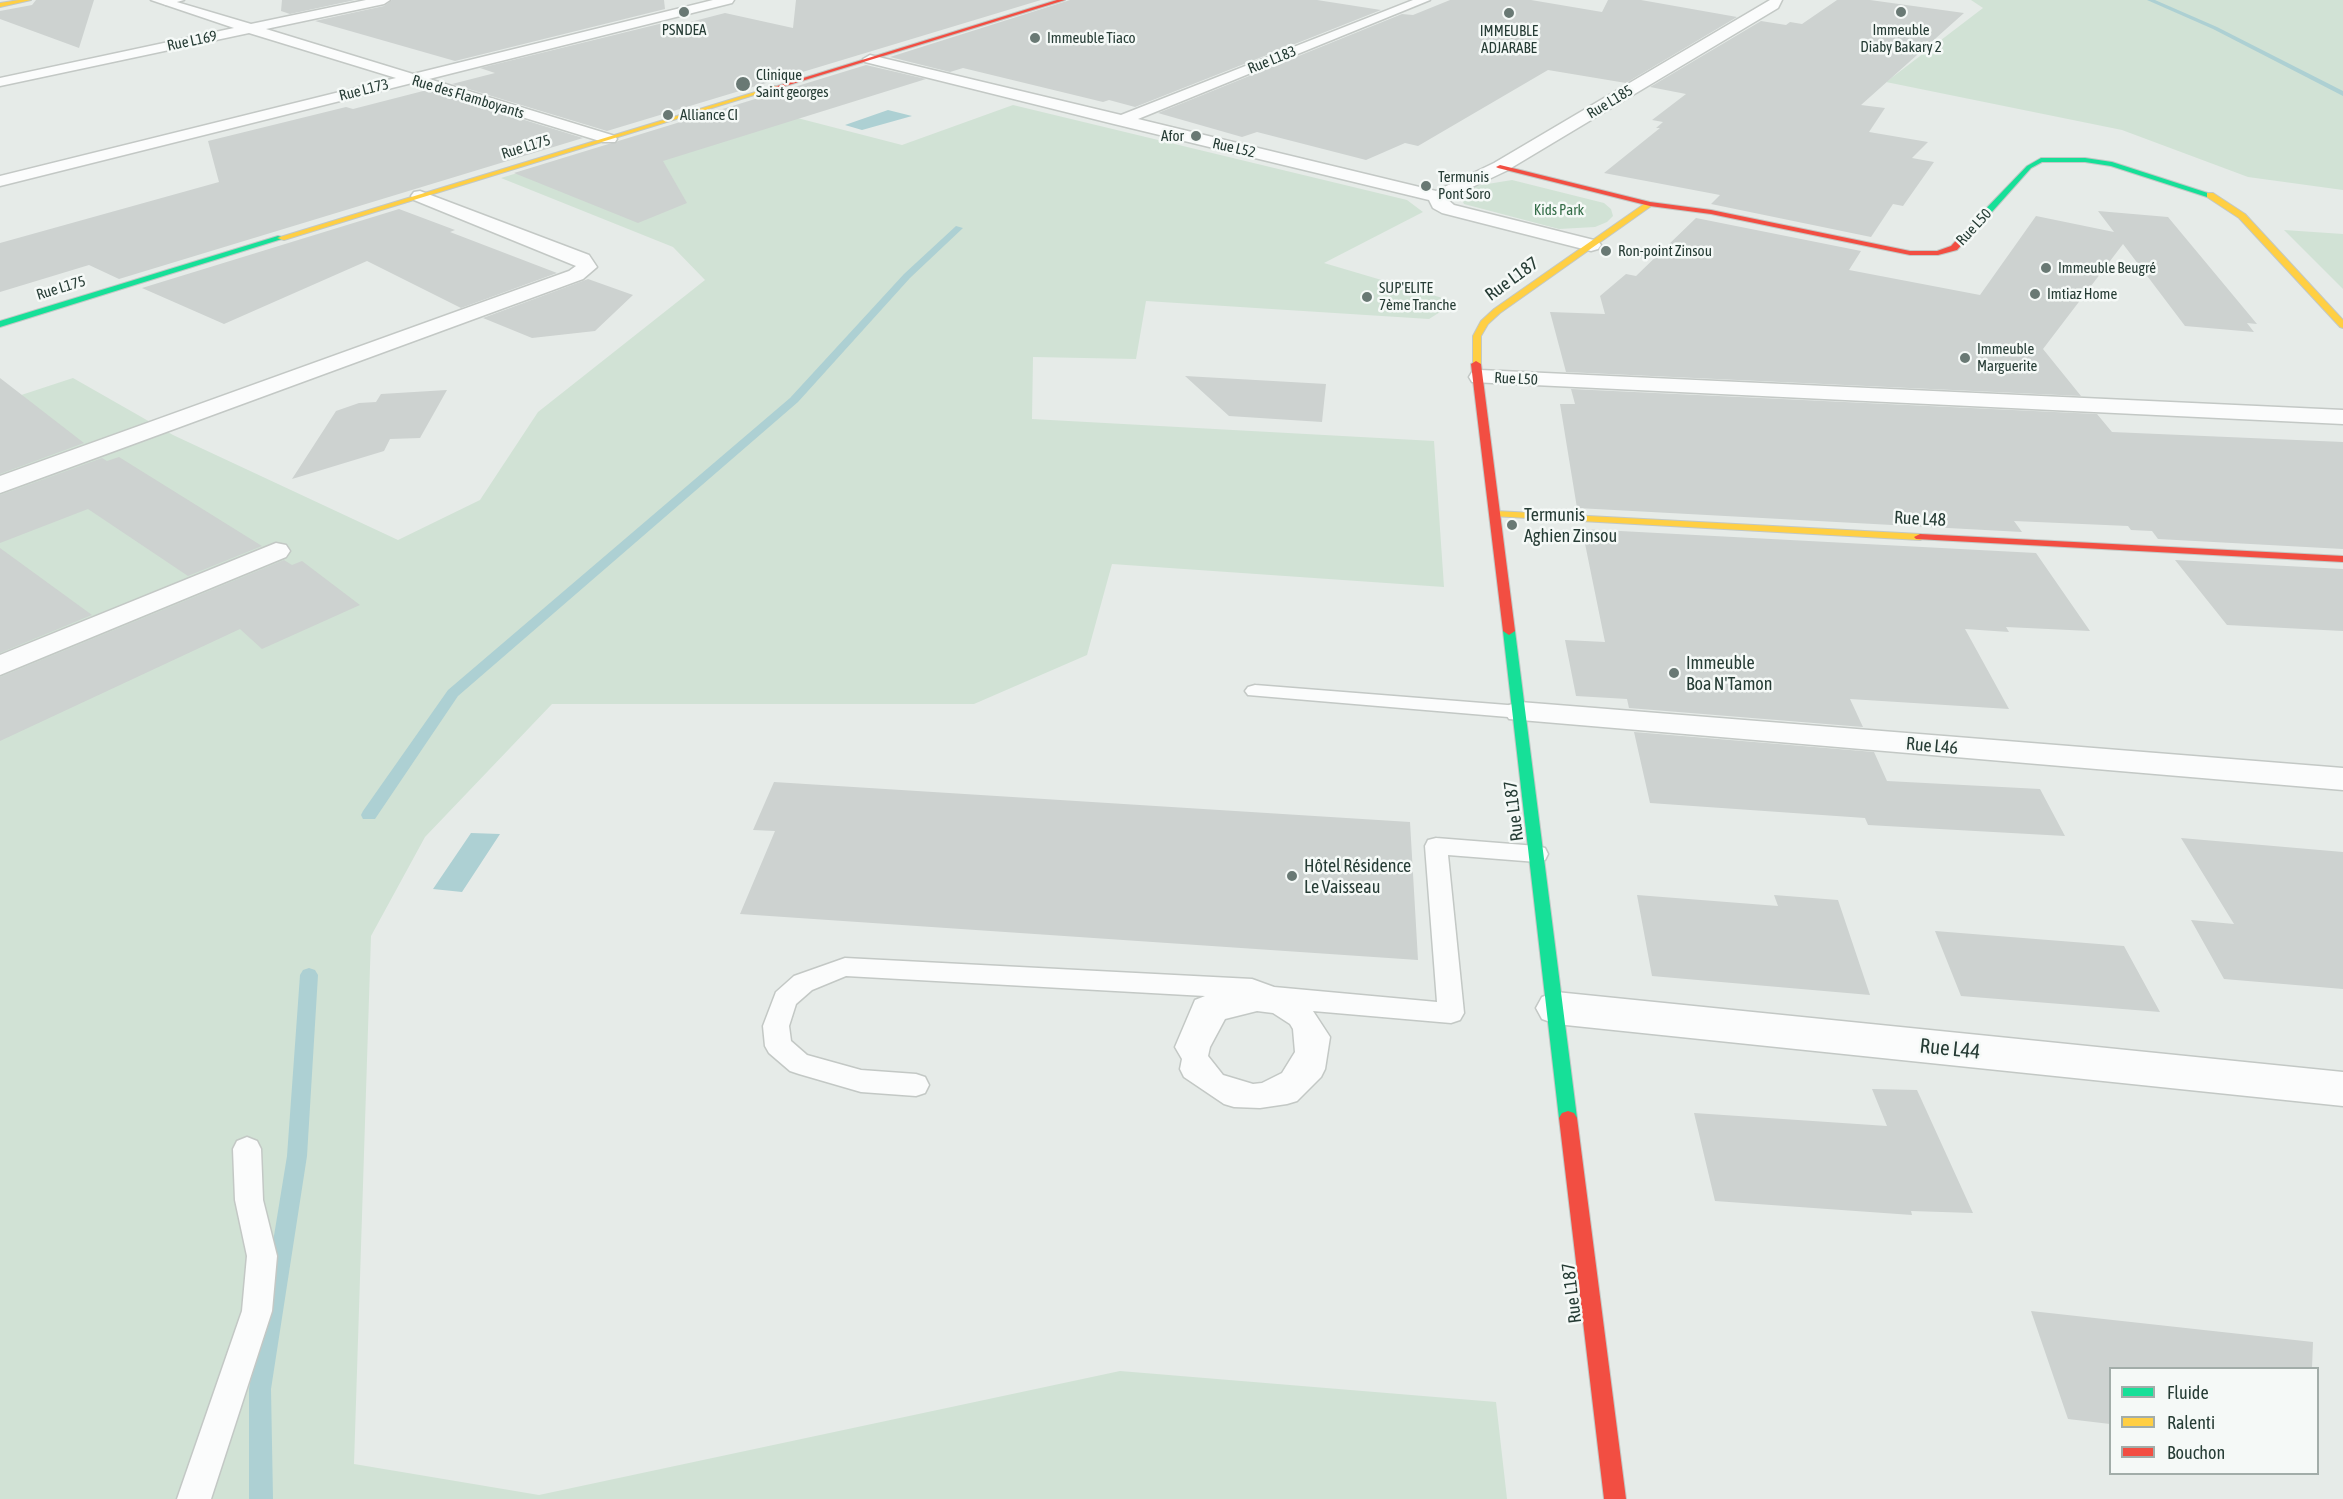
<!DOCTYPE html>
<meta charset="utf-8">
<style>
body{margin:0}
#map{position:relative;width:2343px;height:1499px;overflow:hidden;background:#e6ebe8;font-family:"Asap Condensed",sans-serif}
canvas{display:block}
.legend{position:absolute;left:2109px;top:1367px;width:210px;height:108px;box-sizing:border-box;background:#f5f9f7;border:2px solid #a2ada9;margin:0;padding:8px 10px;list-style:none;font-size:18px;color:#263c35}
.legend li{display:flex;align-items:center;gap:12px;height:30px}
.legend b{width:30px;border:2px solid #a2ada9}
</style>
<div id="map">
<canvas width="2343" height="1499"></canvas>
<ul class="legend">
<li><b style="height:8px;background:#16e098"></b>Fluide</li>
<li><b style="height:8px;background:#ffcf43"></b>Ralenti</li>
<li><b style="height:8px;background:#f24e42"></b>Bouchon</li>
</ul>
</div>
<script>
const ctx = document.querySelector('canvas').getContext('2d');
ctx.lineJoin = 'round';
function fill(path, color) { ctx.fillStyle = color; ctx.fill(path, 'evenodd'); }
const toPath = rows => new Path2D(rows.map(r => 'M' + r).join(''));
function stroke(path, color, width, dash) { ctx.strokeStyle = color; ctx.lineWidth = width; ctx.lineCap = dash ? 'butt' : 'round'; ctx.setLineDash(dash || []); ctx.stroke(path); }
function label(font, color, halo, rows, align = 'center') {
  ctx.font = font + ' "Asap Condensed",sans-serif'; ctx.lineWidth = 5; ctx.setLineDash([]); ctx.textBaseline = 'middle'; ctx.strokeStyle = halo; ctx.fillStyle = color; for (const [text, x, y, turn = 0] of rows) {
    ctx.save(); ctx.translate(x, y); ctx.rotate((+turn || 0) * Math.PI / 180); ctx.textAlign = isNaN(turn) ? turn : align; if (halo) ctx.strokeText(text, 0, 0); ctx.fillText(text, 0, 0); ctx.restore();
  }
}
fill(toPath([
 [1971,0,2343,0,2343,190,2248,177,2122,130,1886,82,1983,8],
 [743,104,902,145,1013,105,1407,200,1423,212,1324,263,1456,302,1429,319,1146,301,1136,359,1033,357,1032,419,1434,441,1444,587,1112,564,1087,655,974,704,552,704,425,837,371,936,354,1464,539,1495,1120,1371,1496,1402,1507,1499,0,1499,0,402,73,378,173,435,398,540,480,500,538,412,705,280,673,247,501,178],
 [1512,180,1604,203,1611,209,1613,216,1607,222,1595,227,1559,229,1464,204,1461,198,1462,192,1469,187],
 [2284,230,2343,234,2343,289]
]), '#d1e2d5');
fill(toPath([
 [888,110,912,116,862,130,845,125],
 [471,833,500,834,462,892,433,889]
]), '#add0d3');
fill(toPath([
 [2147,0,2155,0,2217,27,2343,91,2343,96,2213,29,2147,0],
 [956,226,963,228,910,278,798,402,458,696,375,819,363,819,361,815,363,811,448,690,790,398,904,274,956,226],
 [309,968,315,970,318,975,307,1156,271,1389,273,1499,249,1499,249,1389,287,1156,300,975,303,970,309,968]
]), '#add0d3');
fill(toPath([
 [36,0,94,0,79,48,0,19,0,11,32,5],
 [282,0,355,0,290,14,281,11],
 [392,0,664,0,665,9,455,61,315,21,384,6],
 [796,0,1041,0,607,131,452,84,495,73,480,68,667,22,667,28,725,13,793,28],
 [1070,0,1317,0,1381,10,1135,107,1109,100,1103,102,963,68,950,72,890,57],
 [1450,0,1531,0,1602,12,1608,0,1641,0,1737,17,1626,83,1548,70,1418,146,1405,143,1366,160,1257,132,1242,137,1158,113,1402,14,1413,15],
 [1837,0,1870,0,1964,13,1861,105,1885,108,1869,132,1928,142,1912,158,1934,162,1903,206,1893,204,1871,237,1711,204,1720,195,1604,173,1660,128,1656,128,1663,122,1652,120,1686,94,1650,87,1761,21,1786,25,1790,22,1802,24],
 [866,65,926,79,663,161,687,203,638,223,514,173],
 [427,90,583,138,119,279,89,265,0,292,0,243,219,182,208,141,346,107,353,109],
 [399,209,455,230,450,232,557,273,461,308,367,261,224,324,142,288],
 [2098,211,2168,217,2257,324,2247,323,2254,332,2185,326,2123,244,2043,349,2081,396,1566,372,1550,312,1605,314,1600,296,1626,274,1636,276,1696,218,1861,251,1849,270,1980,295,2036,216,2114,232],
 [588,279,633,295,595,331,532,338,483,318],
 [1185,376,1326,384,1322,422,1229,416],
 [0,378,84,443,0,474],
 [1571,389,2097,414,2112,432,2343,442,2343,549,2158,539,2152,531,2131,530,2128,526,2014,521,2022,532,1577,508,1560,404,1575,404],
 [447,390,420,438,390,439,384,451,292,479,336,411,359,403,376,402,381,394],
 [119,457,262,546,188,576,88,509,0,543,0,495,102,458,107,461],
 [1582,529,2036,553,2090,631,2006,627,2009,632,1965,629,2009,709,1850,699,1863,727,1629,708,1627,699,1576,696,1565,640,1605,642],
 [0,548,92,615,0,653],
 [284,560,292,565,302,561,360,605,262,649,240,629,0,741,0,677],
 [2175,560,2343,569,2343,631,2227,625],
 [1634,732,1874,752,1887,781,2040,789,2065,836,1868,825,1865,818,1650,803],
 [774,782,1410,822,1418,960,740,914,775,831,753,830],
 [2181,838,2343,852,2343,989,2224,979,2191,920,2234,924],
 [1637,895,1778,906,1774,895,1838,900,1870,995,1652,976],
 [1935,931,2124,946,2160,1012,1961,996],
 [1872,1089,1917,1090,1973,1213,1911,1211,1912,1215,1715,1201,1694,1113,1887,1126],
 [2031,1311,2313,1342,2312,1368,2110,1368,2110,1424,2068,1419]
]), '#cdd2d0');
const lane = toPath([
 [169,0,184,0,166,5,162,3,169,0],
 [1255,685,1520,706,1527,708,1530,712,1527,716,1520,718,1248,695,1245,691,1248,687,1255,685],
 [1436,838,1537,846,1545,848,1548,854,1545,860,1537,862,1448,855,1464,1013,1460,1020,1451,1023,1313,1011,1330,1037,1325,1069,1321,1077,1297,1101,1287,1104,1260,1108,1234,1107,1224,1104,1184,1077,1180,1069,1182,1059,1175,1047,1195,1000,1205,996,846,976,812,990,796,1004,789,1026,791,1041,807,1055,861,1070,916,1074,925,1077,929,1085,925,1093,916,1096,861,1092,799,1074,790,1071,769,1053,765,1046,763,1026,776,992,794,976,845,958,1252,979,1274,987,1437,1002,1425,846,1428,840,1436,838],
 [1257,1011,1273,1013,1290,1024,1293,1029,1295,1052,1282,1073,1262,1083,1253,1084,1223,1075,1208,1056,1210,1047,1225,1019,1257,1011],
 [247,1137,257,1141,261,1149,263,1200,277,1256,272,1311,211,1499,177,1499,242,1311,247,1256,235,1200,233,1149,237,1141,247,1137]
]);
const street = toPath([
 [151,0,170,0,251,24,366,0,390,0,384,4,266,29,413,74,713,0,734,0,732,3,429,79,615,136,617,139,615,142,603,142,412,83,0,186,0,176,396,78,249,33,0,86,0,78,234,28,151,0],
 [1413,0,1430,0,1138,119,1436,191,1494,163,1770,0,1782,0,1778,8,1506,171,1447,199,1454,205,1598,241,1601,245,1598,249,1591,251,1442,213,1433,208,1429,200,1114,124,865,62,863,59,870,55,1121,115,1413,0],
 [420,191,589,255,597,267,583,279,0,493,0,476,569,271,576,266,414,200,411,196,414,192,420,191],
 [1480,370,2343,410,2343,424,1472,382,1469,377,1472,372,1480,370],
 [276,543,286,545,290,551,286,557,0,675,0,655,276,543],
 [1520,702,2343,768,2343,790,1509,719,1504,712,1509,705,1520,702],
 [1556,992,2343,1072,2343,1106,1556,1024,1542,1019,1536,1008,1542,997,1556,992]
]);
const fast = toPath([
 [2041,158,2085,158,2112,162,2214,195,2207,197,2111,166,2085,162,2042,162,2031,168,1982,223,1976,223,1976,219,2027,166,2041,158],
 [278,236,285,238,0,327,0,321,278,236],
 [1509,627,1515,631,1577,1118,1574,1123,1568,1125,1562,1123,1559,1118,1503,631,1509,627]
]);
const slow = toPath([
 [19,0,31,0,0,7,0,3,19,0],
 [775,86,780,87,284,240,277,238,775,86],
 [2207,193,2213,193,2245,214,2343,320,2343,328,2340,327,2239,218,2207,197,2207,193],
 [1647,202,1654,204,1500,313,1488,324,1481,336,1481,364,1473,366,1473,336,1481,321,1494,309,1647,202],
 [1496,511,1920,534,1926,537,1920,540,1492,516,1492,512,1496,511]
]);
const jam = toPath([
 [1057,0,1065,0,779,88,774,87,1057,0],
 [1500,165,1650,202,1711,210,1910,251,1937,251,1951,246,1976,219,1983,221,1957,250,1938,255,1910,255,1711,214,1650,206,1498,168,1496,167,1500,165],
 [1476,361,1481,364,1515,631,1509,635,1503,631,1471,364,1476,361],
 [1920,534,2343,556,2343,562,1916,539,1914,537,1920,534],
 [1568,1111,1574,1113,1577,1118,1626,1499,1604,1499,1559,1118,1562,1113,1568,1111]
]);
stroke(lane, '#c3c8c5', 3);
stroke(street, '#c3c8c5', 3);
stroke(fast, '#c2c8c5', 2);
stroke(slow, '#c2c8c5', 2);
stroke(jam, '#c2c8c5', 2);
fill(lane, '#fbfcfc');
fill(street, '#fbfcfc');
fill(fast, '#16e098');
fill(slow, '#ffcf43');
fill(jam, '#f24e42');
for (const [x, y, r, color] of [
 [684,12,6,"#697974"],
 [1901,12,6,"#697974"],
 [1509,13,6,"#697974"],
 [1035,38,6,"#697974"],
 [743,84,8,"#697974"],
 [668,115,6,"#697974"],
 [1196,136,6,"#697974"],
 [1426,186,6,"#697974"],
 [1606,251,6,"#697974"],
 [2046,268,6,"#697974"],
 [2035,294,6,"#697974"],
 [1367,297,6,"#697974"],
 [1965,358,6,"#697974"],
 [1512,525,6,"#697974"],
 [1674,673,6,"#697974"],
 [1292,876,6,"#697974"]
]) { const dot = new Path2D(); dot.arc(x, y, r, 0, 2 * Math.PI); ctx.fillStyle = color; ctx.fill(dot); stroke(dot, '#f5f9f7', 2); }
label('15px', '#263c35', '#f5f9f7', [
 ["PSNDEA",684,30,"center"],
 ["Immeuble",1901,30,"center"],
 ["Diaby Bakary 2",1901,47,"center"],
 ["IMMEUBLE",1509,31,"center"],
 ["ADJARABE",1509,48,"center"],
 ["Immeuble Tiaco",1047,38],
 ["Clinique",756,75],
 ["Saint georges",756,92],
 ["Alliance CI",680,115],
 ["Afor",1184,136,"right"],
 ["Termunis",1438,177],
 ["Pont Soro",1438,194],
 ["Ron-point Zinsou",1618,251],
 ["Immeuble Beugré",2058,268],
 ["SUP'ELITE",1379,288],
 ["7ème Tranche",1379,305],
 ["Imtiaz Home",2047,294],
 ["Immeuble",1977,349],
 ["Marguerite",1977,366]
], 'left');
label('15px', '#263c35', '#f5f9f7', [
 ["Rue L169",192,41,-12],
 ["Rue L183",1272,60,-22],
 ["Rue L173",364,90,-14],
 ["Rue des Flamboyants",468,97,17],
 ["Rue L185",1610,102,-31],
 ["Rue L175",526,147,-17],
 ["Rue L52",1234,148,13],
 ["Rue L50",1974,227,-47],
 ["Rue L175",61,288,-17],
 ["Rue L50",1516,379,3]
]);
label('15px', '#356e49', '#f5f9f7', [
 ["Kids Park",1559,210]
]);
label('18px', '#263c35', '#f5f9f7', [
 ["Rue L187",1512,279,-36],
 ["Rue L48",1920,519,3],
 ["Rue L46",1932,746,5],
 ["Rue L187",1514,811,-97],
 ["Rue L187",1572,1293,-97]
]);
label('18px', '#263c35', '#f5f9f7', [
 ["Termunis",1524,515],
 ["Aghien Zinsou",1524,536],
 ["Immeuble",1686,663],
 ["Boa N'Tamon",1686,684],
 ["Hôtel Résidence",1304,866],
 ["Le Vaisseau",1304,887]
], 'left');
label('21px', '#263c35', '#f5f9f7', [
 ["Rue L44",1950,1049,6]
]);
</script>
